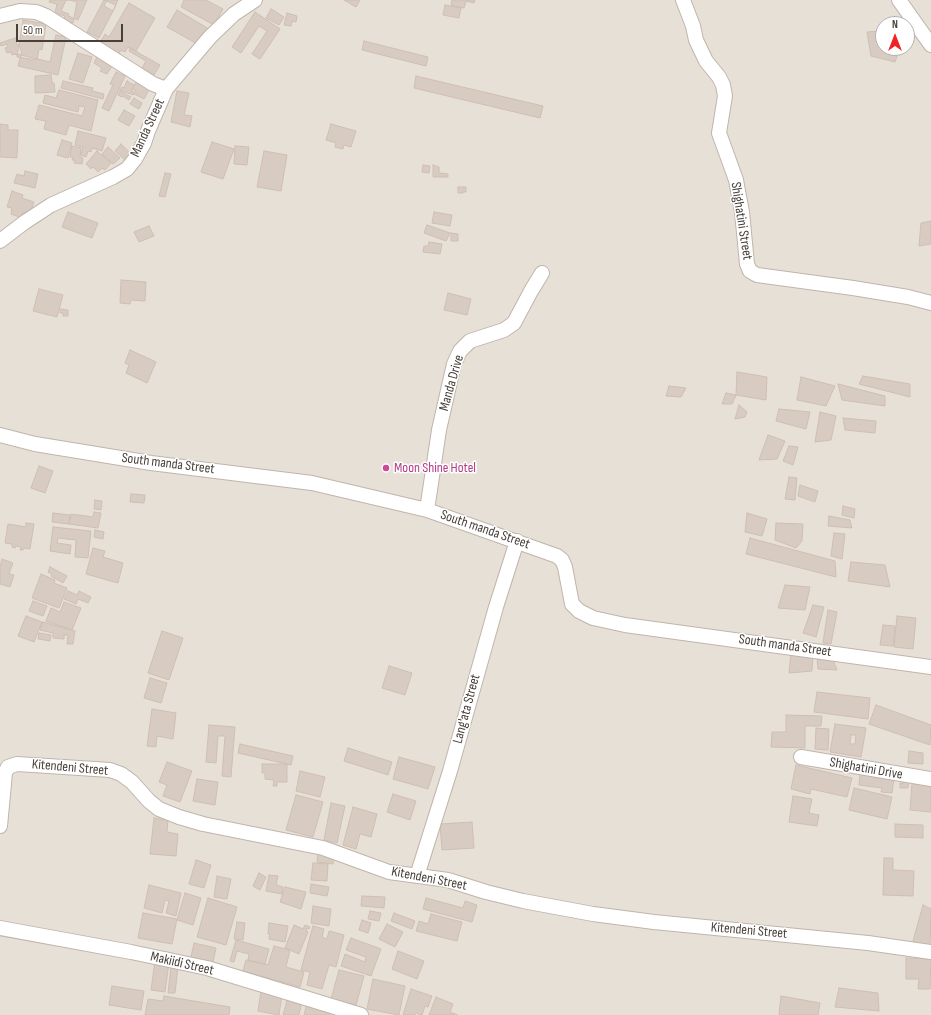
<!DOCTYPE html>
<style>
body{margin:0}
#map{position:relative;width:931px;height:1015px;overflow:hidden;background:#f4efe9;font-family:"Sofia Sans Condensed",sans-serif}
canvas{display:block}
.north{position:absolute;left:875px;top:16px;width:40px;height:40px;box-sizing:border-box;background:#fff;border:1px solid #b5b2af;border-radius:50%;rotate:0deg;font-size:11px;font-weight:700;line-height:16px;text-align:center;color:#473f38}
.north::after{content:'';display:block;margin:auto;width:14px;height:18px;background:#f12327;clip-path:polygon(50% 0,100% 100%,50% 72%,0 100%)}
.scale{position:absolute;left:16px;top:24px;width:107px;height:18px;box-sizing:border-box;border:2px solid #473f38;border-top:0;padding-left:5px;font-size:12px;line-height:14px;white-space:nowrap;color:#473f38;-webkit-text-stroke:3px #fff;paint-order:stroke}
</style>
<div id="map">
<canvas width="931" height="1015"></canvas>
<div class="north">N</div>
<div class="scale">50 m</div>
</div>
<script>
const ctx = document.querySelector('canvas').getContext('2d');
ctx.lineJoin = 'round';
function fill(path, color) { ctx.fillStyle = color; ctx.fill(path, 'evenodd'); }
const toPath = rows => new Path2D(rows.map(r => 'M' + r).join(''));
function stroke(path, color, width, dash) { ctx.strokeStyle = color; ctx.lineWidth = width; ctx.lineCap = dash ? 'butt' : 'round'; ctx.setLineDash(dash || []); ctx.stroke(path); }
function label(font, color, halo, rows, align = 'center') {
  ctx.font = font + ' "Sofia Sans Condensed",sans-serif'; ctx.lineWidth = 3; ctx.setLineDash([]); ctx.textBaseline = 'middle'; ctx.strokeStyle = halo; ctx.fillStyle = color; for (const [text, x, y, turn = 0] of rows) {
    ctx.save(); ctx.translate(x, y); ctx.rotate((+turn || 0) * Math.PI / 180); ctx.textAlign = isNaN(turn) ? turn : align; if (halo) ctx.strokeText(text, 0, 0); ctx.fillText(text, 0, 0); ctx.restore();
  }
}
fill(toPath([
 [0,0,931,0,931,1015,0,1015],
 [883,24,907,24,907,48,883,48]
]), '#e7e0d7');
const building = toPath([
 [50,0,70,0,77,2,73,23,64,21,65,16,55,13,57,4,49,2,50,0],
 [66,0,87,0,78,20,68,16,69,14,61,11,66,0],
 [104,0,116,5,99,38,87,32,104,0],
 [107,0,118,0,113,11,104,6,107,0],
 [184,0,206,0,223,9,214,25,181,7,184,0],
 [344,0,360,0,356,7,344,0],
 [452,0,475,0,474,3,466,1,464,8,451,5,452,0],
 [129,3,155,18,136,51,128,47,125,52,121,50,119,54,100,43,105,34,109,37,129,3],
 [445,5,461,8,459,18,443,15,445,5],
 [271,9,284,17,279,25,266,18,271,9],
 [177,10,209,29,199,45,167,27,177,10],
 [255,12,280,29,260,59,252,54,267,31,259,26,241,53,232,47,255,12],
 [287,13,297,16,296,22,292,21,291,26,284,25,287,13],
 [23,20,46,24,42,50,39,49,37,60,17,57,23,20],
 [883,31,883,48,900,48,895,62,871,56,867,32,883,31],
 [56,35,66,37,58,75,18,66,21,55,50,62,56,35],
 [15,38,17,45,19,44,22,54,16,55,15,54,12,55,11,52,7,53,5,48,8,47,7,44,1,46,0,45,0,43,15,38],
 [364,41,428,57,426,66,362,50,364,41],
 [130,48,160,65,154,75,142,68,146,61,129,51,130,48],
 [78,53,92,57,83,83,69,79,78,53],
 [99,53,115,61,107,74,100,71,102,68,94,63,99,53],
 [116,72,125,76,109,111,102,108,113,85,110,84,116,72],
 [51,75,52,83,54,83,55,92,35,93,35,76,51,75],
 [416,76,543,106,540,118,414,88,416,76],
 [138,79,151,86,144,99,134,94,136,91,132,89,138,79],
 [63,81,93,88,92,91,104,94,103,99,61,88,63,81],
 [127,81,134,85,131,91,134,92,133,95,120,90,122,87,124,88,127,81],
 [59,90,98,100,91,131,69,125,66,135,44,129,46,121,35,119,39,105,82,116,85,107,79,106,78,112,43,103,45,95,56,98,59,90],
 [120,91,131,97,129,100,123,96,122,97,118,95,120,91],
 [177,91,189,93,184,115,192,116,190,127,171,122,177,91],
 [134,98,142,103,139,109,130,104,134,98],
 [124,110,135,116,129,126,118,120,124,110],
 [0,124,8,125,8,130,18,130,17,158,0,157,0,124],
 [331,124,356,131,351,147,344,145,343,149,335,147,336,143,326,140,331,124],
 [78,131,106,138,102,151,92,148,91,152,88,151,86,157,81,155,83,147,75,145,78,131],
 [62,140,72,143,68,158,57,155,62,140],
 [212,142,234,149,223,179,201,172,212,142],
 [121,144,131,154,125,160,115,151,121,144],
 [72,146,81,148,80,157,83,158,82,164,74,163,75,160,72,160,73,157,70,157,72,146],
 [235,146,249,147,247,165,234,164,235,146],
 [108,147,120,158,113,164,102,154,108,147],
 [97,151,111,163,105,170,102,168,98,172,93,167,91,169,86,164,97,151],
 [264,151,287,155,281,191,257,187,264,151],
 [423,165,430,166,429,173,422,172,423,165],
 [433,165,439,167,439,173,448,174,448,177,433,177,433,165],
 [25,171,38,174,35,188,14,183,17,174,24,176,25,171],
 [165,173,171,174,165,197,159,196,165,173],
 [458,187,466,187,466,192,463,192,463,193,458,193,458,187],
 [12,191,23,195,22,198,34,202,30,214,23,212,22,218,11,214,12,208,7,207,12,191],
 [68,212,98,223,92,238,62,227,68,212],
 [434,212,452,215,450,226,432,223,434,212],
 [931,221,931,244,919,246,921,223,931,221],
 [427,225,450,233,446,241,424,233,427,225],
 [149,226,154,236,139,242,134,232,149,226],
 [451,233,458,234,458,241,451,241,451,233],
 [429,242,442,244,440,254,423,252,424,246,428,246,429,242],
 [121,280,146,282,145,301,131,300,130,304,120,303,121,280],
 [39,289,63,295,57,317,33,311,39,289],
 [448,293,471,299,467,315,444,310,448,293],
 [60,309,68,310,68,316,63,316,63,313,60,313,60,309],
 [130,350,156,362,147,383,126,373,129,365,125,363,130,350],
 [737,372,767,377,766,400,736,395,737,372],
 [863,376,910,384,910,397,859,384,863,376],
 [801,377,835,386,826,406,797,400,801,377],
 [838,384,885,396,885,406,842,400,838,384],
 [669,386,686,388,681,397,666,396,669,386],
 [726,393,736,395,732,404,722,404,726,393],
 [739,405,747,412,745,417,735,419,739,405],
 [779,409,810,412,806,429,776,421,779,409],
 [820,412,836,416,831,440,815,442,820,412],
 [843,418,876,421,875,433,845,430,843,418],
 [768,435,785,441,777,459,759,460,768,435],
 [789,446,798,447,793,465,783,461,789,446],
 [39,466,53,471,45,493,31,488,39,466],
 [789,477,797,478,795,500,785,499,789,477],
 [800,485,818,491,815,502,798,496,800,485],
 [131,494,145,495,144,503,130,502,131,494],
 [95,500,102,501,101,510,94,509,95,500],
 [843,506,855,509,854,518,842,515,843,506],
 [94,512,101,513,98,528,69,524,71,514,93,517,94,512],
 [53,513,70,515,69,524,52,522,53,513],
 [747,513,767,519,762,536,745,532,747,513],
 [829,516,850,520,852,528,828,526,829,516],
 [26,523,34,524,30,549,24,548,23,550,20,550,21,547,16,546,15,548,12,547,12,544,5,543,8,524,26,527,26,523],
 [776,523,803,524,802,541,796,548,775,540,776,523],
 [53,527,91,531,88,558,75,557,76,540,58,538,57,543,71,545,70,554,50,551,53,527],
 [95,530,104,532,103,539,94,537,95,530],
 [834,533,845,534,842,559,831,556,834,533],
 [750,538,835,561,836,577,746,554,750,538],
 [93,548,105,551,103,557,123,563,118,583,86,574,93,548],
 [2,559,13,563,9,574,14,575,10,587,0,584,0,567,2,559],
 [851,562,885,565,890,587,848,581,851,562],
 [50,567,67,576,63,583,51,576,52,574,48,572,50,567],
 [41,574,55,580,54,583,67,588,59,608,32,598,41,574],
 [785,585,810,587,805,610,778,608,785,585],
 [68,591,77,595,79,591,91,597,88,603,78,599,76,604,64,599,68,591],
 [33,601,47,606,43,616,29,611,33,601],
 [64,602,81,608,72,630,46,621,51,608,60,612,64,602],
 [813,605,824,607,816,637,803,633,813,605],
 [828,610,837,612,831,644,823,643,828,610],
 [26,616,42,622,34,642,18,636,26,616],
 [897,616,916,618,913,649,894,647,897,616],
 [43,622,75,631,73,644,67,644,68,635,64,635,64,639,53,638,53,633,40,630,43,622],
 [883,625,895,626,893,646,880,645,883,625],
 [162,631,183,638,169,680,148,673,162,631],
 [39,633,51,635,50,641,38,639,39,633],
 [791,653,813,655,812,671,789,673,791,653],
 [817,657,833,660,837,670,818,669,817,657],
 [389,666,412,673,405,695,382,688,389,666],
 [150,678,167,683,161,703,144,698,150,678],
 [817,692,870,698,868,719,814,712,817,692],
 [876,705,931,725,930,745,869,724,876,705],
 [152,709,176,713,173,739,157,736,156,747,147,746,152,709],
 [786,715,822,716,821,726,805,726,805,748,771,747,772,732,786,732,786,715],
 [835,724,866,728,861,757,830,752,835,724],
 [851,735,856,735,855,744,850,744,851,735],
 [209,725,235,727,231,777,222,776,225,736,218,736,216,763,206,762,209,725],
 [816,728,829,729,828,750,815,749,816,728],
 [240,744,293,756,291,765,238,753,240,744],
 [348,748,392,762,388,775,344,761,348,748],
 [909,751,923,753,923,764,908,763,909,751],
 [399,757,435,767,428,789,393,779,399,757],
 [167,762,192,771,180,802,163,796,167,785,159,782,167,762],
 [262,764,287,764,287,782,277,782,277,786,273,786,274,780,265,779,265,773,262,773,262,764],
 [796,765,852,778,847,797,811,789,810,794,791,789,796,765],
 [300,771,325,777,320,797,296,791,300,771],
 [860,774,894,778,892,793,881,792,882,788,859,785,860,774],
 [903,778,909,779,908,788,900,788,900,783,903,784,903,778],
 [197,779,218,782,215,805,193,801,197,779],
 [912,783,931,785,931,812,910,810,912,783],
 [854,788,892,797,887,819,849,810,854,788],
 [393,794,416,801,410,820,387,812,393,794],
 [296,795,323,802,313,837,286,830,296,795],
 [793,796,812,799,809,813,819,815,817,826,789,822,793,796],
 [331,803,345,806,337,843,324,840,331,803],
 [353,807,377,814,371,837,360,834,356,849,343,845,353,807],
 [154,818,168,820,167,832,178,834,176,856,150,854,154,818],
 [472,822,474,848,442,850,440,824,472,822],
 [895,824,923,825,923,838,895,837,895,824],
 [318,851,334,852,333,864,317,862,318,851],
 [884,858,893,858,893,870,914,871,913,896,883,895,884,858],
 [196,860,211,865,204,888,189,884,196,860],
 [313,863,328,864,327,881,311,880,313,863],
 [259,873,266,877,260,890,253,886,259,873],
 [269,875,278,876,276,885,283,887,282,894,266,891,269,875],
 [217,876,231,879,227,899,214,897,217,876],
 [311,884,329,887,327,896,310,893,311,884],
 [149,885,181,893,176,916,166,913,169,901,165,900,162,913,144,908,149,885],
 [285,887,306,892,301,909,280,902,285,887],
 [185,893,201,898,193,925,177,920,185,893],
 [362,896,385,897,384,908,361,906,362,896],
 [208,898,237,907,226,945,197,937,208,898],
 [426,898,463,908,465,901,477,905,472,922,423,909,426,898],
 [923,905,931,909,930,947,913,941,923,905],
 [313,906,331,909,329,926,311,923,313,906],
 [370,911,381,913,379,921,368,919,370,911],
 [143,913,177,919,172,944,138,938,143,913],
 [394,913,415,921,412,929,391,921,394,913],
 [431,914,462,922,457,941,416,931,419,921,428,924,431,914],
 [362,920,371,923,368,933,359,930,362,920],
 [237,922,245,923,243,940,234,939,237,922],
 [269,923,288,926,285,942,269,939,270,934,268,934,269,923],
 [387,924,403,932,395,947,379,939,387,924],
 [294,925,303,929,305,925,310,927,309,929,307,928,306,931,308,932,299,954,285,948,294,925],
 [313,926,324,929,322,937,327,939,329,931,344,935,336,967,329,965,322,989,307,985,310,972,301,970,313,926],
 [351,938,381,949,371,976,341,966,345,954,365,962,366,957,346,950,351,938],
 [236,940,269,949,265,964,248,960,249,954,237,951,234,962,230,961,236,940],
 [194,943,216,948,213,962,191,957,194,943],
 [274,946,290,950,286,967,304,972,300,987,243,971,246,960,268,965,274,946],
 [398,951,424,961,417,979,392,969,398,951],
 [906,958,931,959,930,989,918,989,919,979,906,979,906,958],
 [155,961,169,963,165,992,151,990,155,961],
 [171,967,178,967,175,993,168,993,171,967],
 [339,970,364,976,356,1005,331,999,339,970],
 [373,979,405,986,399,1015,367,1009,373,979],
 [112,986,144,991,141,1010,109,1005,112,986],
 [839,988,878,993,879,1011,835,1007,839,988],
 [411,989,432,996,428,1007,425,1006,422,1015,416,1013,415,1015,403,1015,411,989],
 [261,991,282,994,279,1015,258,1011,261,991],
 [164,996,230,1007,229,1015,145,1015,148,999,163,1001,164,996],
 [781,996,820,1003,818,1015,779,1015,781,996],
 [288,997,302,1001,299,1015,283,1015,288,997],
 [436,997,453,1004,450,1012,458,1015,429,1015,436,997],
 [307,1003,331,1009,330,1015,304,1015,307,1003]
]);
fill(building, '#d8ccc2');
stroke(building, '#d0bfb2', 1);
const minor = toPath([
 [683,0,693,26,696,40,706,61,719,77,723,85,725,96,719,133,736,180,742,212,747,264,750,271,757,275,853,288,908,297,931,303],
 [899,0,931,45],
 [0,16,20,11,36,12,46,16,153,84,166,89],
 [0,241,25,222,51,205,113,177,127,169,135,159,144,143,148,131,166,89,210,37,234,14,255,0],
 [0,435,35,444,151,463,312,483,427,510,557,556,562,560,565,567,572,604,579,611,593,618,625,625,931,667],
 [427,510,439,430,454,364,460,351,470,341,504,330,514,323,531,291,542,273],
 [801,757,931,779],
 [0,826,5,773,8,767,17,764,110,770,121,774,132,782,149,801,159,809,179,817,203,824,323,848,389,872,448,880,486,892,523,901,593,914,654,922,868,943,931,952],
 [417,876,450,771,496,607,517,541],
 [0,928,131,952,207,968,361,1015]
]);
stroke(minor, '#bfb5ac', 16);
stroke(minor, '#fff', 14);
for (const [x, y, r, color] of [
 [386,468,4,"#d1479c"]
]) { const dot = new Path2D(); dot.arc(x, y, r, 0, 2 * Math.PI); ctx.fillStyle = color; ctx.fill(dot); stroke(dot, '#fff', 1.5); }
label('14px', '#473f38', '#fff', [
 ["Manda Street",148,128,-65],
 ["Shighatini Street",741,221,81],
 ["Manda Drive",452,383,-74],
 ["South manda Street",168,464,7],
 ["South manda Street",485,530,19],
 ["South manda Street",785,646,8],
 ["Lang'ata Street",467,709,-75],
 ["Kitendeni Street",70,768,5],
 ["Shighatini Drive",866,769,10],
 ["Kitendeni Street",429,879,11],
 ["Kitendeni Street",749,931,5],
 ["Makiidi Street",182,964,13]
]);
label('14px', '#b23c85', '#fff', [
 ["Moon Shine Hotel",394,468]
], 'left');
</script>
